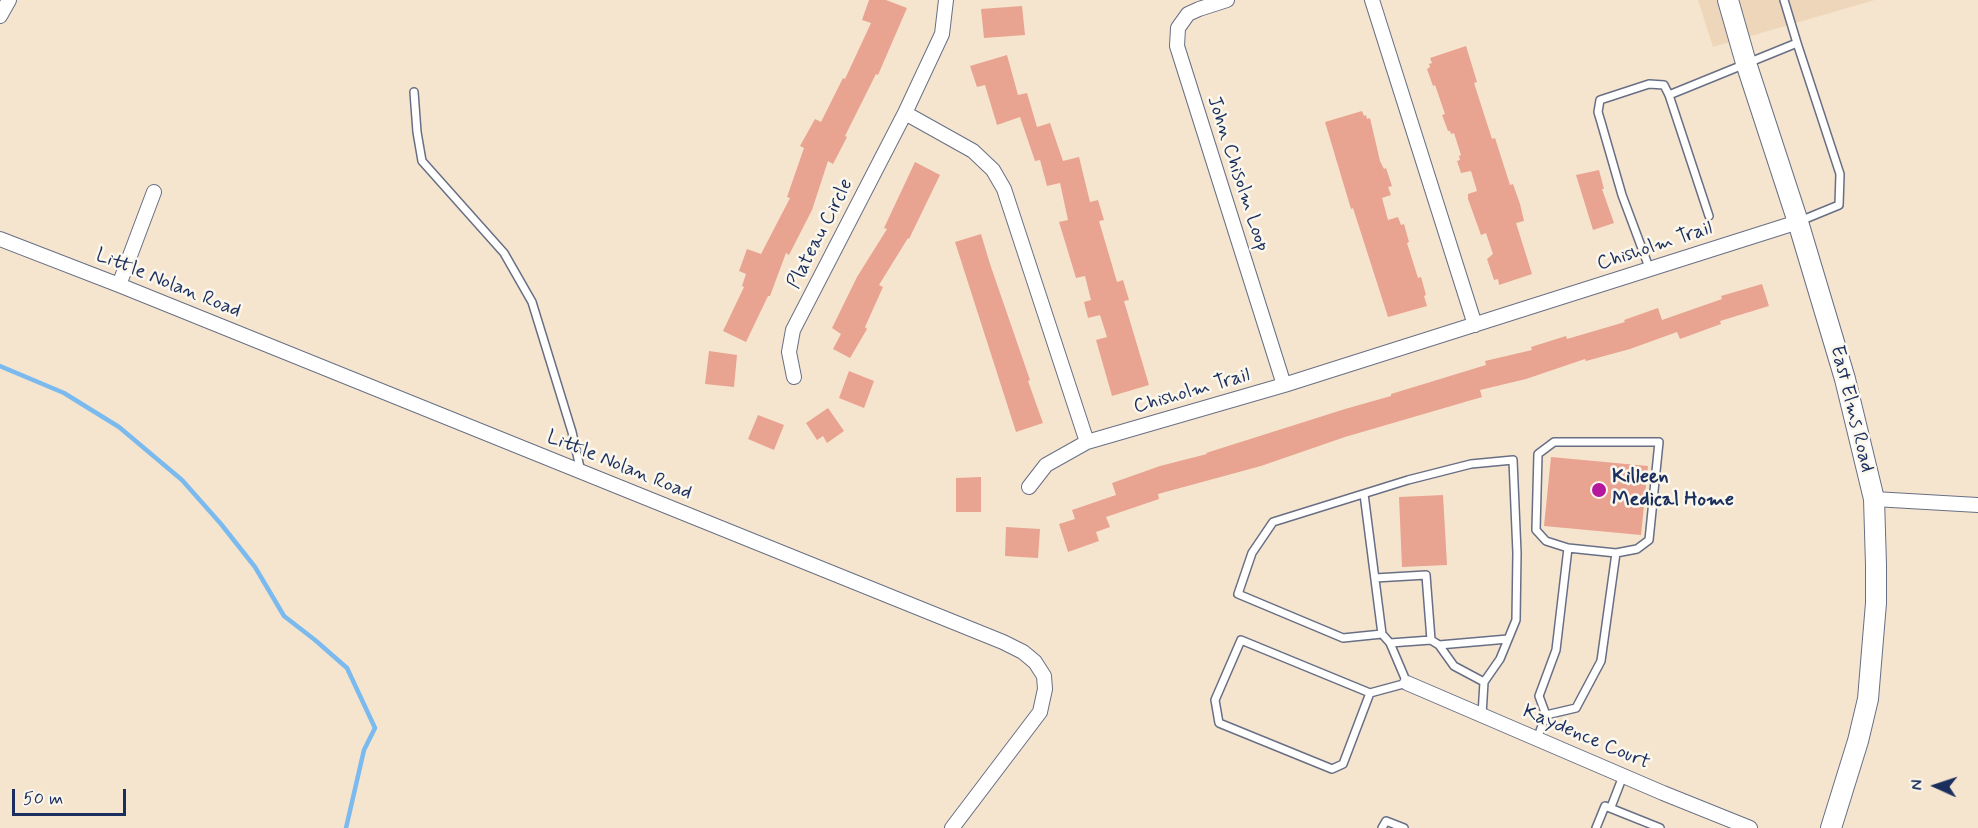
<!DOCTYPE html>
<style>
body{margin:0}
#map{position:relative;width:1978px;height:828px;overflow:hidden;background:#f6e5ce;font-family:Mynerve,sans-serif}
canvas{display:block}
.north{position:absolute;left:1906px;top:756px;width:60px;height:60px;-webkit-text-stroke:4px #fbf7ec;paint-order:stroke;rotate:273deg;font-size:16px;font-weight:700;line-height:24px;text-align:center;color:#1b2f5e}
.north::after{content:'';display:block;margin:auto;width:21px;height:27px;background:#1b2f5e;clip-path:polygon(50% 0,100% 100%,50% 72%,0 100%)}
.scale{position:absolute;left:12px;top:789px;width:114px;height:27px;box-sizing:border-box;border:3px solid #1b2f5e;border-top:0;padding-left:8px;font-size:18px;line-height:21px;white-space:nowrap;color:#1b2f5e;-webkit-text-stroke:4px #fbf7ec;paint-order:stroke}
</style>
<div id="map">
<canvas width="1978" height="828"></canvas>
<div class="north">N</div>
<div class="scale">50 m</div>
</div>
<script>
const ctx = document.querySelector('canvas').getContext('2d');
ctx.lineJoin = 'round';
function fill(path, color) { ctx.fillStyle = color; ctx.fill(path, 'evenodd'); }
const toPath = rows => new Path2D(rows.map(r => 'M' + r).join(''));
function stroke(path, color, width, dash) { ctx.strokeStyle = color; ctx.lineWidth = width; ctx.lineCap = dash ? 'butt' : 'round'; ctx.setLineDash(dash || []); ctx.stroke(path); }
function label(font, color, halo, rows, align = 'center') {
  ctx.font = font + ' Mynerve,sans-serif'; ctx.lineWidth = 5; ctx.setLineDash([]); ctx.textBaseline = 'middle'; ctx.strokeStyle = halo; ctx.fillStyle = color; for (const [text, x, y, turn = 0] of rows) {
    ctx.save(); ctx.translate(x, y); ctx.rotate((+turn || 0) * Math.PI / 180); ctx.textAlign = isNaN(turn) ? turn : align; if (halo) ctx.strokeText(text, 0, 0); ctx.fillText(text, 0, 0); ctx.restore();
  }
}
fill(toPath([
 [1698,0,1875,0,1713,47]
]), '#eed6bb');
stroke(toPath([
 [0,366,64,393,119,427,182,480,221,524,255,567,284,616,315,640,347,668,375,728,364,750,346,828]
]), '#7bbaee', 4.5);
fill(toPath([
 [869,0,886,0,907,8,878,75,876,74,845,136,847,137,833,164,828,161,812,210,789,255,786,253,770,296,768,296,746,342,723,331,744,287,742,286,746,274,739,271,747,249,761,254,790,198,787,197,804,148,800,146,815,119,821,122,843,78,845,79,871,23,862,20],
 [1022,6,1025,35,984,38,981,9],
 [1466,46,1477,82,1474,83,1492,139,1495,138,1510,185,1513,184,1520,204,1524,221,1516,223,1532,274,1499,285,1498,279,1494,280,1487,259,1493,254,1486,233,1481,235,1468,199,1468,194,1477,191,1471,171,1461,173,1457,161,1460,160,1459,156,1461,155,1454,133,1451,134,1450,131,1448,131,1442,115,1445,114,1435,85,1433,86,1427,69,1430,67,1429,64,1432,63,1430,58],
 [1007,55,1018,95,1027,93,1037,127,1050,123,1063,161,1079,157,1090,202,1098,200,1104,220,1099,221,1117,282,1123,280,1129,300,1124,301,1149,385,1112,396,1096,340,1107,337,1100,315,1088,318,1084,302,1091,300,1085,276,1076,278,1059,222,1068,220,1060,183,1047,186,1040,160,1035,161,1020,117,997,125,985,85,977,87,970,66],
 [1362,111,1364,116,1366,115,1367,119,1370,118,1380,161,1384,169,1386,168,1392,186,1388,187,1391,195,1382,198,1388,220,1398,217,1401,225,1404,224,1409,242,1407,243,1418,278,1421,277,1426,295,1424,296,1427,306,1388,317,1353,208,1351,209,1325,122],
 [915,162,940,175,909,239,908,238,879,285,883,287,865,327,867,329,850,358,833,349,841,334,832,328,857,277,887,229,884,228],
 [1599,170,1604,189,1602,189,1614,223,1593,230,1576,175],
 [981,234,990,264,1030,380,1028,381,1043,423,1016,432,955,242],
 [1762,284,1769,306,1720,321,1721,324,1680,339,1677,332,1630,349,1586,361,1585,359,1526,379,1480,390,1482,397,1345,437,1261,466,1158,494,1159,499,1106,517,1110,527,1096,532,1099,541,1068,552,1059,524,1075,519,1072,510,1116,495,1112,483,1160,466,1207,454,1206,453,1345,409,1391,396,1391,394,1486,365,1485,361,1532,350,1531,347,1566,336,1567,339,1625,322,1624,320,1658,308,1662,320,1722,299,1721,296],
 [709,351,737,355,734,387,705,384],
 [849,371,874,381,864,408,839,398],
 [828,408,844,431,827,443,823,436,817,440,806,423],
 [758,415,784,425,774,450,748,439],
 [1551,457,1648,466,1641,535,1544,526],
 [981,477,981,512,956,512,956,478],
 [1443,495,1447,565,1402,567,1399,497],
 [1006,527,1040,529,1038,558,1005,556]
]), '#e9a391');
const service = toPath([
 [1797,43,1840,174,1839,205,1800,221],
 [414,92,417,132,422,161,504,253,532,302,572,432,581,472],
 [1669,95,1709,216],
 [1650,270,1622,195,1601,122,1598,112,1600,100,1649,84,1664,85,1669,95,1797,43,1784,0],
 [1364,494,1382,634],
 [1568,548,1616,553],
 [1375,578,1426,575,1431,640],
 [1439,645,1508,639],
 [1370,693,1241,640,1215,700,1219,723,1332,769,1343,764,1370,693,1407,683,1390,643,1431,640,1439,645,1454,666,1484,682,1500,659,1516,620,1517,553,1513,460,1471,464,1408,480,1273,522,1252,553,1238,594,1343,638,1382,634,1390,643],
 [1482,715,1484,682],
 [1537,739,1546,715,1539,696,1556,650,1568,548,1546,541,1536,530,1538,454,1554,442,1659,442,1649,540,1637,549,1616,553,1601,661,1576,708,1546,715],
 [1611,807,1623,776],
 [1382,828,1386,821,1404,828],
 [1596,828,1605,806,1660,828]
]);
const minor = toPath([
 [1227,0,1199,9,1188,14,1178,28,1177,46,1284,385],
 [1372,0,1475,325],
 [0,16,9,0],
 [905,113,973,151,993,170,1004,189,1087,442],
 [0,239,119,285,1003,642,1023,652,1035,662,1044,676,1045,689,1040,712,952,828],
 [119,285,154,192],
 [794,377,789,352,793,330,905,113,942,34,946,0],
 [1029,487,1046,465,1087,442,1284,385,1798,222],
 [1874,499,1978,505],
 [1407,683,1663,793,1750,828]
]);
const secondary = toPath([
 [1728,0,1746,63,1798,222,1845,379,1874,499,1876,565,1876,603,1868,699,1858,741,1831,828]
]);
stroke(service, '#686f85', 10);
stroke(minor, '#686f85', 16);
stroke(secondary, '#686f85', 22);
stroke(service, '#fff', 7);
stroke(minor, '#fff', 14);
stroke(secondary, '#fff', 20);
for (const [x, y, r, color] of [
 [1599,490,8,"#b5179e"]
]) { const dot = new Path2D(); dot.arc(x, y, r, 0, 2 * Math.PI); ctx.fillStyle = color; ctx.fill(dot); stroke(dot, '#fbf7ec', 2); }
label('20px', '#1b2f5e', '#fbf7ec', [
 ["John Chisolm Loop",1237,174,72],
 ["Plateau Circle",821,234,-63],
 ["Chisholm Trail",1655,247,-18],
 ["Little Nolan Road",168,284,22],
 ["Chisholm Trail",1192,392,-16],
 ["East Elms Road",1851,409,76],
 ["Little Nolan Road",619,466,22],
 ["Kaydence Court",1586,738,23]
]);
label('bold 20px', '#1b2f5e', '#fbf7ec', [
 ["Killeen",1612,478],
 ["Medical Home",1612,501]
], 'left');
</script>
